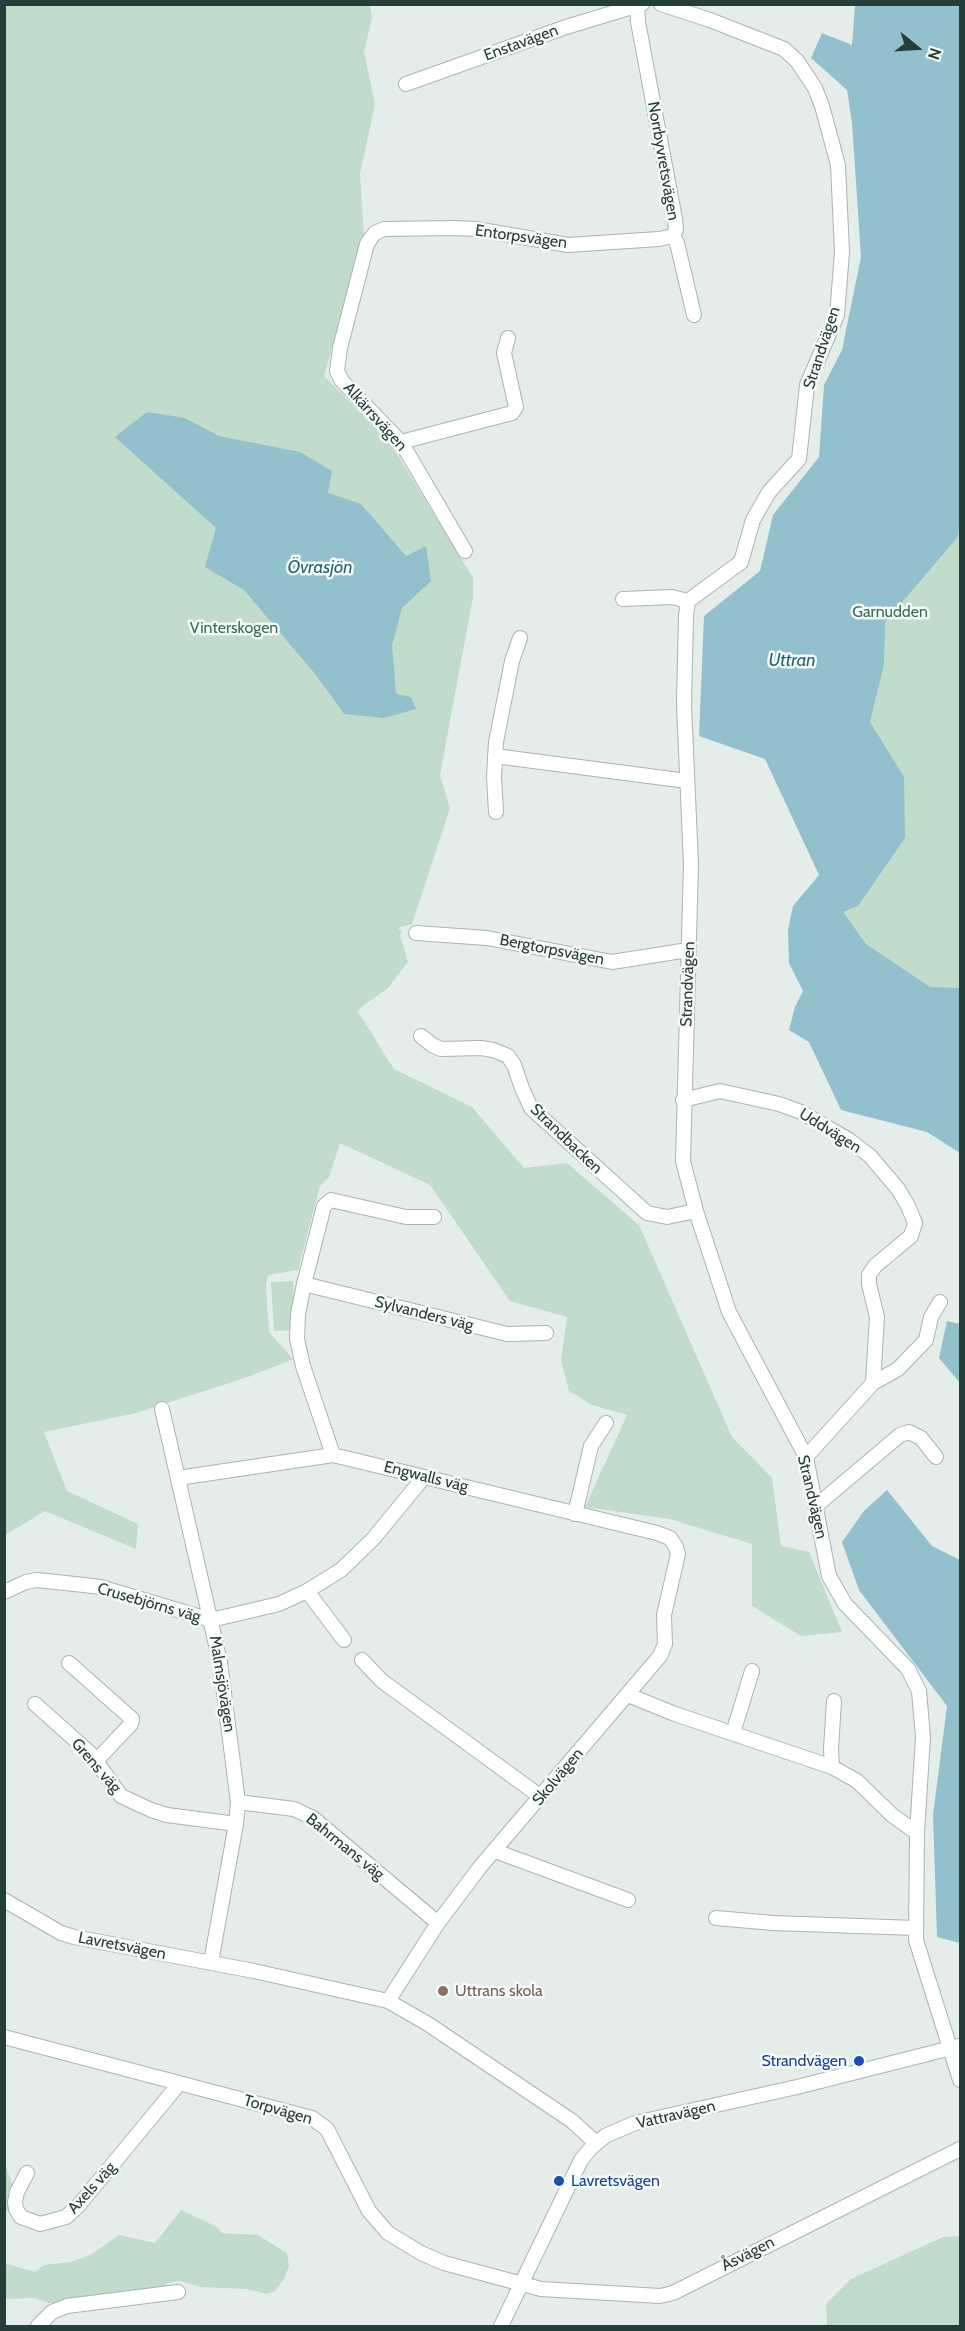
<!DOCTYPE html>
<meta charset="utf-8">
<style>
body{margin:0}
#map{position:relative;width:965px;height:2331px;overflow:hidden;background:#e5edea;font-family:Cabin,sans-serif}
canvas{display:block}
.frame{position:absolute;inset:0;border:6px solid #263e39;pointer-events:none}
.north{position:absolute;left:887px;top:18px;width:60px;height:60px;-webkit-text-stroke:4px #f6faf8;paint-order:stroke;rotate:108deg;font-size:16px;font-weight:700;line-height:24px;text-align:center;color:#263e39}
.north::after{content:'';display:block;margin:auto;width:21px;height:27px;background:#263e39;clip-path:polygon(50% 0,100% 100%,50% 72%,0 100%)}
</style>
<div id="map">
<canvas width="965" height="2331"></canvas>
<div class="frame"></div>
<div class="north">N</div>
</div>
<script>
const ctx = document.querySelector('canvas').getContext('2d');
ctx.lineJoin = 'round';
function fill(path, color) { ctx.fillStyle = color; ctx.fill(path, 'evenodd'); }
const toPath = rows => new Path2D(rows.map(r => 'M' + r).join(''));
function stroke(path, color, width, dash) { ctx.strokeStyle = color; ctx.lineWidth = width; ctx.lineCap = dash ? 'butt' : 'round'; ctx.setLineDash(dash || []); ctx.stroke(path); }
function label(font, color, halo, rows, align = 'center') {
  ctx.font = font + ' Cabin,sans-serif'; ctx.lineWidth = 5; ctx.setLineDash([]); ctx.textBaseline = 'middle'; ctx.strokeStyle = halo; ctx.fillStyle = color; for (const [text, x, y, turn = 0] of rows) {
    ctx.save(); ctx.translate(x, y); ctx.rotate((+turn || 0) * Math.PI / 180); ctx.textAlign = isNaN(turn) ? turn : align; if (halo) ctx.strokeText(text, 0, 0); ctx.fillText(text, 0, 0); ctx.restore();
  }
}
fill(toPath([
 [4,5,370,5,372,18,364,52,375,104,360,174,364,236,324,376,389,441,473,578,473,597,440,775,450,808,412,924,398,928,402,932,400,935,408,962,388,988,360,1008,358,1012,394,1069,472,1107,524,1168,567,1163,639,1225,732,1437,772,1478,781,1546,809,1552,842,1632,801,1636,752,1606,752,1544,670,1519,585,1507,627,1415,592,1405,569,1391,561,1360,567,1317,510,1301,430,1185,340,1143,329,1177,320,1186,298,1270,268,1275,266,1286,269,1332,293,1359,248,1377,136,1413,44,1432,67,1491,138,1524,136,1549,45,1511,5,1535],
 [960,135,960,1092,827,910],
 [293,1281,295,1330,274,1331,271,1282],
 [4,2161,12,2184,9,2209,5,2212],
 [181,2210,217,2227,222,2233,258,2235,287,2253,289,2266,284,2279,275,2291,267,2294,246,2289,201,2287,180,2281,168,2283,160,2291,62,2304,48,2303,35,2298,5,2299,4,2263,35,2272,44,2265,71,2262,92,2254,119,2235,155,2243],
 [960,2236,960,2326,827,2326,826,2304,851,2279,943,2237]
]), '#c1dcca');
fill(toPath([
 [855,5,960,5,960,527,957,538,885,622,884,665,870,722,904,777,905,838,858,906,843,912,866,944,930,987,960,988,960,1153,927,1132,841,1110,809,1042,789,1030,795,1007,803,991,789,963,788,930,793,906,819,875,765,759,699,736,704,616,760,571,773,515,819,457,824,385,842,350,861,257,852,123,847,90,811,58,822,33,852,45],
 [147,412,185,418,219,436,300,452,332,471,328,493,361,504,406,556,426,546,431,581,402,608,392,645,396,694,411,697,416,709,384,718,344,714,316,675,244,590,205,567,216,528,115,437],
 [947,1321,960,1324,960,1383,939,1358],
 [887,1490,932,1546,960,1560,960,1943,937,1937,933,1815,947,1706,859,1590,842,1542,864,1511]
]), '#93c0cd');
const minor = toPath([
 [637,4,638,22,675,219,676,229,673,236,677,243,694,315],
 [661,4,710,20,784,49,797,61,815,88,822,106,838,165,842,252,837,315,807,385,799,459,769,492,753,520,741,562,688,601,686,616,684,705,691,864,683,1161,696,1211,729,1312,806,1457,829,1576,845,1604,908,1669,919,1691,923,1737,917,1833,916,1940,960,2080],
 [406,84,566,27,642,4],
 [401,442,512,413,516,407,504,353,508,338],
 [465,551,401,442,342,381,337,371,340,348,367,244,371,238,375,233,384,229,454,228,476,229,568,245,659,239,673,236],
 [623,599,672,597,688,601],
 [495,756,687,781],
 [496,812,494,777,496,742,512,661,520,638],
 [416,933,487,938,612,962,688,950],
 [421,1036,432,1045,441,1049,481,1048,493,1050,508,1056,514,1065,522,1088,531,1108,647,1213,667,1217,696,1211],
 [683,1100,720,1091,779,1104,801,1112,849,1140,870,1156,898,1189,908,1206,915,1223,911,1236,875,1266,869,1275,869,1284,877,1317,873,1383,806,1457],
 [304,1284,507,1334,546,1333],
 [873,1383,898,1369,926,1340,931,1317,940,1302],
 [162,1409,220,1662,238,1802,236,1824,211,1962],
 [333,1455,303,1366,297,1339,298,1314,304,1284,324,1206,331,1200,406,1217,434,1217],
 [178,1478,333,1455,657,1533,670,1538,676,1547,678,1554,664,1615,665,1644,660,1656,480,1867,438,1923,388,2001],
 [816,1506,900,1435,909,1432,921,1438,936,1457],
 [575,1514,591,1446,606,1423],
 [307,1591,344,1640],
 [4,1592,26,1582,37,1580,84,1585,100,1587,211,1620,279,1604,307,1591,341,1570,373,1539,424,1477],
 [362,1660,382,1681,541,1797],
 [69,1663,132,1719,131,1724,96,1761],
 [628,1695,675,1714,832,1767,857,1781,892,1815,917,1833],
 [35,1704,91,1754,121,1796,151,1810,167,1815,236,1824],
 [733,1733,752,1671],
 [832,1767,831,1749,834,1701],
 [238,1802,294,1809,313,1818,438,1923],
 [495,1851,628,1900],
 [4,1900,61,1933,74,1937,254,1971,388,2001,428,2024,572,2121,596,2143],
 [716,1918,773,1923,916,1928],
 [4,2037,312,2118,327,2129,369,2211,388,2233,421,2253,444,2263,541,2289,660,2296,673,2293,960,2149],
 [27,2173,17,2192,15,2202,16,2209,21,2217,40,2224,66,2217,78,2206,179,2084],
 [38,2326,52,2312,67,2306,178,2292],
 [501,2326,581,2160,591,2148,605,2136,635,2123,797,2087,959,2046]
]);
stroke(minor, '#a8b5b1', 16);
stroke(minor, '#fff', 14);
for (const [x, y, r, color] of [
 [443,1991,6,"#8d6e63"],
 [859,2061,6,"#1a4fb4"],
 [559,2181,6,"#1a4fb4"]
]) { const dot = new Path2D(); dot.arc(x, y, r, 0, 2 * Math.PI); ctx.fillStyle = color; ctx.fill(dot); stroke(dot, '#f6faf8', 2); }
label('16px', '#263e39', '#f6faf8', [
 ["Enstavägen",521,43,-20],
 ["Norrbyvretsvägen",663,161,80],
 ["Entorpsvägen",521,237,8],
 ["Strandvägen",822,348,-72],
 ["Alkärrsvägen",375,417,48],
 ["Bergtorpsvägen",552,950,11],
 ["Strandvägen",688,984,-88],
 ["Uddvägen",830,1131,32],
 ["Strandbacken",566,1139,44],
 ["Sylvanders väg",424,1314,14],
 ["Engwalls väg",426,1477,14],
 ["Strandvägen",812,1497,77],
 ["Crusebjörns väg",149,1603,16],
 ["Malmsjövägen",222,1684,81],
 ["Grens väg",96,1766,49],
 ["Skolvägen",558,1777,-50],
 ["Bahrmans väg",345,1847,39],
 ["Lavretsvägen",122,1946,11],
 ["Torpvägen",278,2110,16],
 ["Vattravägen",676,2115,-13],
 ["Axels väg",92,2188,-48],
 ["Åsvägen",748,2254,-27]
]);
label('16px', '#34714f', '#f6faf8', [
 ["Garnudden",890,612],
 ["Vinterskogen",234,628]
]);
label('16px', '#785e54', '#f6faf8', [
 ["Uttrans skola",455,1991]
], 'left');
label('16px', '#164399', '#f6faf8', [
 ["Strandvägen",847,2061],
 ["Lavretsvägen",571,2181,"left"]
], 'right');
label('italic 18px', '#256275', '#f6faf8', [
 ["Övrasjön",320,568],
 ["Uttran",792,661]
]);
</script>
